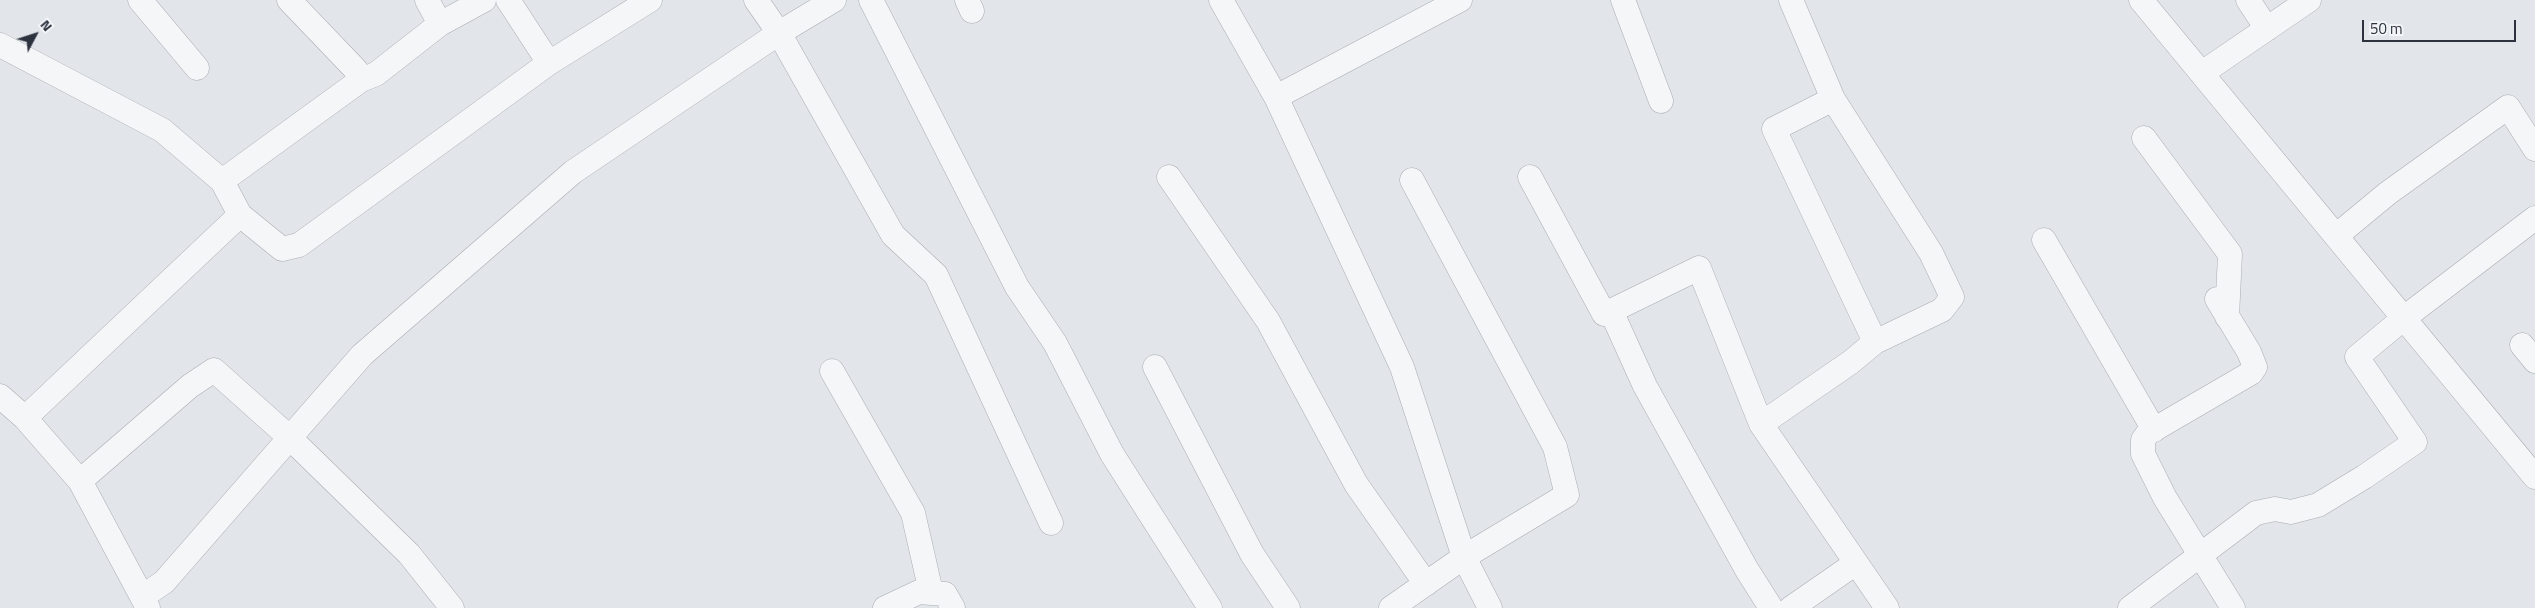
<!DOCTYPE html>
<style>
body{margin:0}
#map{position:relative;width:2535px;height:608px;overflow:hidden;background:#e2e5e9;font-family:"Titillium Web",sans-serif}
canvas{display:block}
.north{position:absolute;left:10px;top:10px;width:50px;height:50px;-webkit-text-stroke:4px #f2f4f7;paint-order:stroke;rotate:50deg;font-size:14px;font-weight:700;line-height:20px;text-align:center;color:#2c333f}
.north::after{content:'';display:block;margin:auto;width:18px;height:22px;background:#2c333f;clip-path:polygon(50% 0,100% 100%,50% 72%,0 100%)}
.scale{position:absolute;left:2362px;top:20px;width:154px;height:22px;box-sizing:border-box;border:2px solid #2c333f;border-top:0;padding-left:6px;font-size:15px;line-height:18px;white-space:nowrap;color:#2c333f;-webkit-text-stroke:4px #f2f4f7;paint-order:stroke}
</style>
<div id="map">
<canvas width="2535" height="608"></canvas>
<div class="north">N</div>
<div class="scale">50 m</div>
</div>
<script>
const ctx = document.querySelector('canvas').getContext('2d');
ctx.lineJoin = 'round';
const toPath = rows => new Path2D(rows.map(r => 'M' + r).join(''));
function stroke(path, color, width, dash) { ctx.strokeStyle = color; ctx.lineWidth = width; ctx.lineCap = dash ? 'butt' : 'round'; ctx.setLineDash(dash || []); ctx.stroke(path); }
const minor = toPath([
 [140,0,197,68],
 [289,0,356,70,361,80],
 [427,0,440,24],
 [508,0,549,63],
 [756,0,779,33,893,235,936,275,1051,523],
 [871,0,1017,287,1055,343,1112,454,1210,608],
 [967,0,972,11],
 [1221,0,1276,97,1402,367,1464,557,1490,608],
 [1623,0,1661,101],
 [2141,0,2535,477],
 [2248,0,2267,29],
 [0,45,162,130,222,181,240,215,282,249,299,245,549,63,650,0],
 [2202,73,2309,0],
 [1276,97,1460,0],
 [1833,99,1774,129,1875,342],
 [2144,138,2230,254,2227,317],
 [1169,177,1268,321,1356,484,1426,584],
 [1530,177,1604,314,1611,311],
 [222,181,361,80,376,74,440,24,484,0],
 [2336,236,2388,193,2508,107,2535,149],
 [2044,240,2154,430],
 [2217,299,2249,352,2255,367,2251,373,2148,433,2143,440,2143,454,2165,498,2233,608],
 [2522,345,2535,361],
 [1155,367,1252,554,1288,608],
 [832,371,913,513,931,592],
 [0,396,25,418,80,481,148,608],
 [25,418,240,215],
 [1761,424,1851,362,1875,342,1942,310,1952,297,1931,253,1833,99,1791,0],
 [80,481,190,386,214,370,289,437,409,554,452,608],
 [142,597,164,582,362,355,573,172,779,33,834,0],
 [885,608,919,592,945,594,953,608],
 [1391,608,1464,557,1567,495,1555,447,1412,180],
 [1771,608,1747,570,1645,386,1611,311,1699,268,1761,424,1887,608],
 [1791,608,1856,563],
 [2130,608,2256,513,2275,509,2291,512,2318,505,2364,477,2415,442,2357,357,2404,318,2535,218]
]);
stroke(minor, '#a8acb3', 25);
stroke(minor, '#f5f6f8', 24);
</script>
